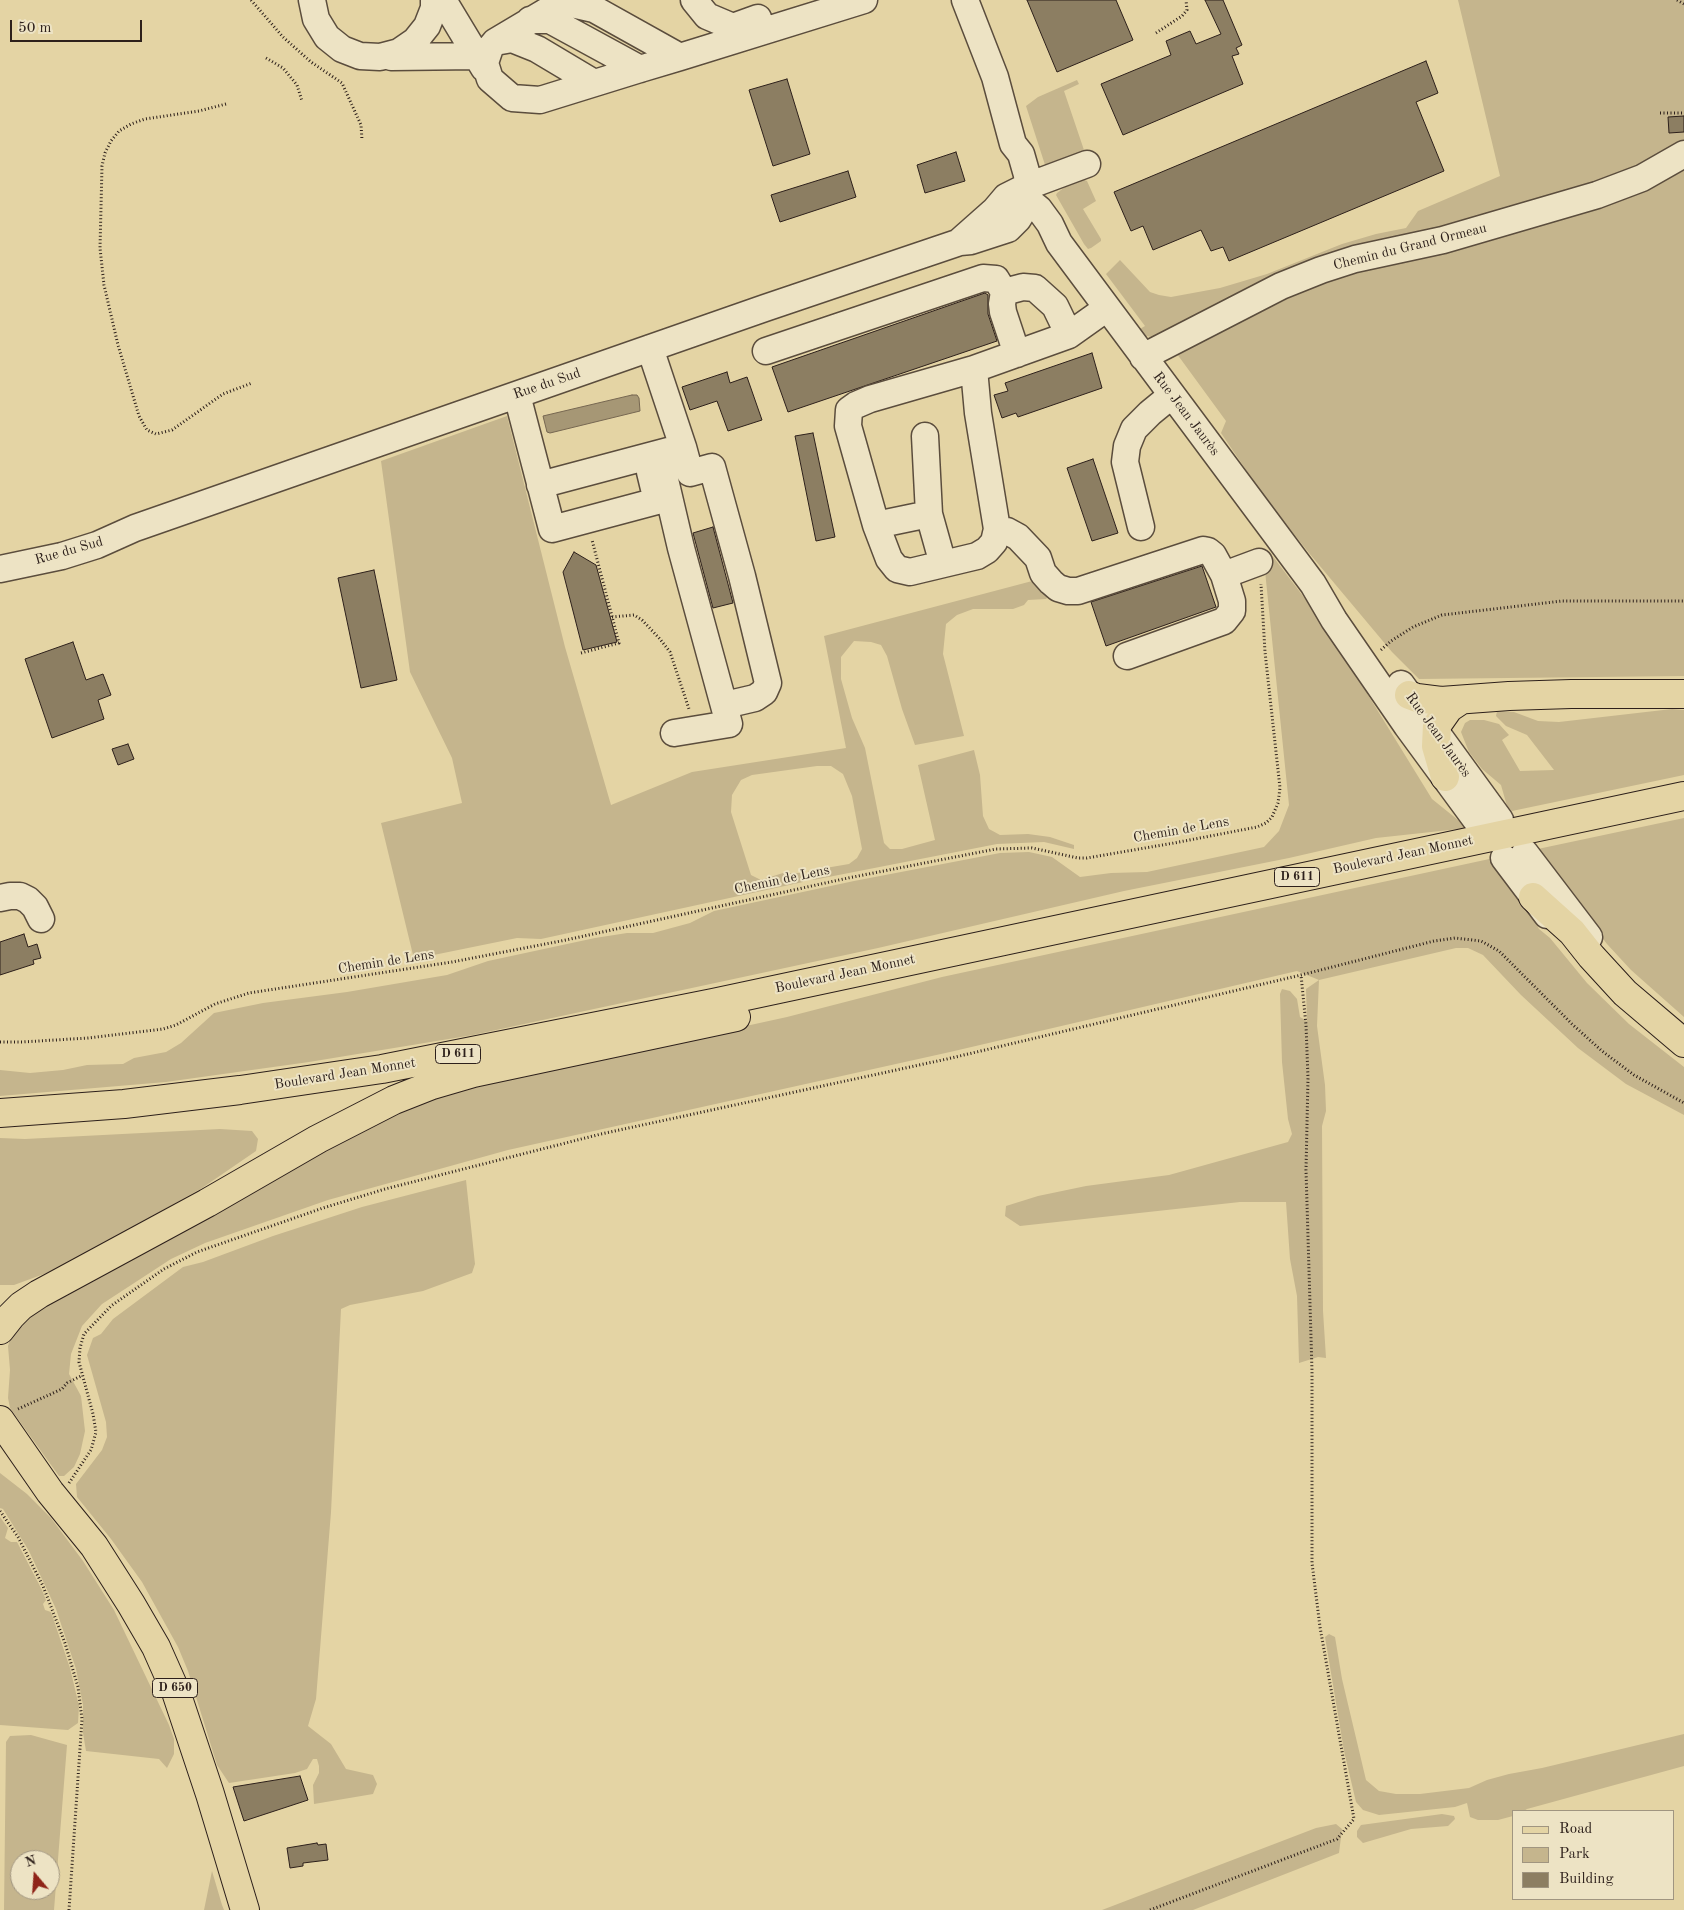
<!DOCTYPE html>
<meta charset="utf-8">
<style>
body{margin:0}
#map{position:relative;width:1684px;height:1910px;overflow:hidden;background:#e4d4a4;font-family:"Old Standard TT",serif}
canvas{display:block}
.legend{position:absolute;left:1512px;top:1810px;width:162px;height:90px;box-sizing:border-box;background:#ede3c4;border:1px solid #a09580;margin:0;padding:6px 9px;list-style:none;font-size:15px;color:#2d201b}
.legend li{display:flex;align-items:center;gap:10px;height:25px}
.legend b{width:25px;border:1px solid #a09580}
.north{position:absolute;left:10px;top:1850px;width:50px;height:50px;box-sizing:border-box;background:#ede3c4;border:1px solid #a09580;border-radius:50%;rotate:342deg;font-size:14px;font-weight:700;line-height:20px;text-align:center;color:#2d201b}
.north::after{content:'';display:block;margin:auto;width:18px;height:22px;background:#8f2418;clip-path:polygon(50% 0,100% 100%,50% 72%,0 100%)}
.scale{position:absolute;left:10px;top:20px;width:132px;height:22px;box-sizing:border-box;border:2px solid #2d201b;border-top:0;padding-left:6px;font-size:15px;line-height:18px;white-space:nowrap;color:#2d201b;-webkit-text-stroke:4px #ede3c4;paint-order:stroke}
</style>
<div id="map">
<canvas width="1684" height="1910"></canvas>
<ul class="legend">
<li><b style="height:6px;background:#e4d4a4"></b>Road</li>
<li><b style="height:14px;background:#c5b58d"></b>Park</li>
<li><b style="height:14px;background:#8c7e62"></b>Building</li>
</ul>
<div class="north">N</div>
<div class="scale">50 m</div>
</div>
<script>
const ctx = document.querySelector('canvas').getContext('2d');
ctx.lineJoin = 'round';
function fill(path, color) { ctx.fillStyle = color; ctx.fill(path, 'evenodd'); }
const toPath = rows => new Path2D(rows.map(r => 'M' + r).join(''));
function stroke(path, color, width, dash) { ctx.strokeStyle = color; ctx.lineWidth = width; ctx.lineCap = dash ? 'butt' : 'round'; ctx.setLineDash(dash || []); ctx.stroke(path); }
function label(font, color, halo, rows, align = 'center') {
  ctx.font = font + ' "Old Standard TT",serif'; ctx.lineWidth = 4; ctx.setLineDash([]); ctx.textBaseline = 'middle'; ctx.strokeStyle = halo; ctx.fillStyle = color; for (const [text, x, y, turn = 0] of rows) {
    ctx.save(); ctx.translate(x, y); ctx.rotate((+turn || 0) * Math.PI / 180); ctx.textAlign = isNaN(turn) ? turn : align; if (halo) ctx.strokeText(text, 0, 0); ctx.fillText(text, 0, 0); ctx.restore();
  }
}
fill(toPath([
 [1458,0,1684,0,1684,676,1419,679,1392,652,1309,553,1263,495,1221,433,1226,421,1177,354,1339,273,1512,228,1510,217,1368,249,1313,266,1274,281,1163,335,1152,337,1145,336,1138,330,1145,326,1106,274,1120,260,1150,292,1159,295,1171,297,1220,288,1267,274,1342,244,1376,234,1406,228,1418,211,1500,176],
 [1077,80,1079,84,1064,91,1085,153,1046,168,1026,106,1038,97],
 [1080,178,1087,181,1096,201,1083,209,1101,239,1101,241,1091,248,1088,249,1084,244,1056,195,1057,193,1065,187],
 [507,416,565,647,611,805,692,772,846,748,824,636,1036,580,1051,593,1046,599,1028,600,1024,605,1013,609,973,609,957,615,946,624,943,654,964,736,915,745,902,709,887,656,881,645,871,642,854,641,841,657,841,679,852,718,865,748,884,843,890,849,902,849,935,840,918,765,974,750,980,775,983,816,989,829,1000,835,1028,834,1050,837,1074,845,1074,849,1044,842,997,844,813,880,808,871,849,864,857,858,862,849,852,796,843,774,831,766,817,766,752,775,741,780,732,795,731,812,751,875,761,880,783,873,801,873,803,882,541,939,517,938,414,959,381,823,462,803,452,758,410,672,381,461],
 [1271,554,1325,625,1432,799,1468,828,1376,838,1289,858,1124,891,878,948,473,1035,309,1062,166,1082,0,1096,0,1070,30,1073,63,1070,87,1065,123,1064,134,1058,166,1052,181,1043,214,1013,263,1003,347,992,447,975,488,961,595,938,627,933,653,933,690,923,714,911,854,881,1000,853,1029,852,1052,857,1080,877,1111,873,1147,872,1264,847,1279,831,1289,805,1264,561],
 [1672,709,1684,710,1684,775,1512,811,1507,806,1501,785,1482,769,1469,752,1461,732,1465,723,1470,720,1484,720,1499,724,1509,735,1502,740,1520,771,1554,770,1527,735,1506,726,1496,716,1497,711,1514,712,1538,721,1559,722],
 [1684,818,1684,1017,1631,970,1607,944,1533,850],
 [1494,858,1529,909,1539,929,1550,938,1587,983,1629,1024,1684,1067,1684,1115,1626,1084,1578,1048,1521,995,1483,955,1468,948,1456,948,1319,980,1317,1026,1325,1085,1326,1111,1322,1126,1323,1311,1326,1358,1318,1357,1299,1363,1297,1296,1290,1259,1286,1202,1240,1202,1020,1226,1005,1216,1006,1206,1038,1196,1086,1186,1169,1175,1288,1142,1292,1134,1288,1119,1282,1062,1280,994,1282,989,1290,991,1297,999,1300,1017,1307,1021,1306,989,1319,980,1297,971,950,1052,508,1150,328,1200,205,1243,171,1259,102,1304,82,1326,71,1354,69,1374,81,1396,85,1431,80,1454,74,1467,64,1476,59,1476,10,1408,8,1398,10,1370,8,1346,11,1336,17,1326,48,1301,333,1144,405,1108,467,1087,787,1017,942,977],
 [220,1129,252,1131,258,1139,256,1151,202,1188,63,1267,14,1285,0,1285,0,1138,25,1139],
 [466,1180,475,1264,472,1273,423,1291,350,1305,341,1309,331,1512,316,1699,308,1726,331,1744,346,1769,373,1775,377,1784,373,1794,314,1804,313,1785,319,1773,319,1766,317,1759,313,1759,307,1769,295,1773,229,1783,217,1765,188,1671,178,1647,142,1582,111,1539,77,1497,76,1484,102,1450,107,1437,106,1422,87,1355,93,1338,101,1334,113,1319,183,1267,203,1262,273,1236,362,1207],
 [0,1473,27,1494,51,1518,83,1561,114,1610,169,1725,174,1739,174,1754,167,1768,159,1759,86,1751,83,1733,83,1705,76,1669,56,1609,29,1551,3,1509,0,1508],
 [0,1517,8,1528,5,1538,11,1542,17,1542,42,1590,46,1600,43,1604,45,1610,51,1612,70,1668,79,1706,78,1723,68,1730,0,1725],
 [1329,1634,1335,1637,1342,1679,1366,1780,1379,1791,1396,1794,1420,1794,1469,1788,1487,1780,1509,1774,1542,1768,1684,1734,1684,1766,1527,1809,1524,1811,1513,1811,1513,1816,1498,1820,1478,1820,1470,1817,1467,1803,1455,1807,1379,1815,1363,1810,1356,1802,1344,1751,1325,1637],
 [31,1735,67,1745,54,1910,4,1910,6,1742,10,1736],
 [20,1860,50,1860,50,1890,20,1890],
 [1442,1814,1454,1816,1455,1819,1448,1826,1411,1829,1363,1843,1357,1837,1357,1831,1361,1825],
 [1336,1824,1342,1829,1339,1853,1193,1910,1102,1910,1316,1828],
 [212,1871,222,1905,224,1910,204,1910]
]), '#c5b58d');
const water = toPath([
 [632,395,637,395,639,398,640,411,550,433,547,432,543,416,632,395]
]);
fill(water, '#a69775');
stroke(water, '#766751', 1);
const building = toPath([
 [1027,0,1116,0,1133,40,1057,72,1027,0],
 [1205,0,1223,0,1242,45,1236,48,1239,54,1232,56,1243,84,1123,135,1101,84,1171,55,1166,41,1190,31,1196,44,1221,34,1205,0],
 [1426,61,1438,93,1416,102,1444,171,1229,261,1223,247,1211,251,1201,230,1153,250,1143,226,1131,231,1114,192,1426,61],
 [787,79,810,154,773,166,749,90,787,79],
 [1684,116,1684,132,1669,133,1668,117,1684,116],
 [956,152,965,181,925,193,917,165,956,152],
 [848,171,856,197,780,222,771,195,848,171],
 [985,293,988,295,988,314,997,341,788,412,772,367,985,293],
 [1092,353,1102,388,1018,417,1016,413,1002,418,994,395,1008,391,1005,383,1092,353],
 [727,372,730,383,747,377,762,420,728,431,717,401,690,410,682,387,727,372],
 [813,433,835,537,816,541,795,436,813,433],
 [1093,459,1118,533,1092,541,1067,468,1093,459],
 [713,527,733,603,713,608,693,533,713,527],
 [574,552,596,565,617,642,583,650,563,572,574,552],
 [1202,566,1216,607,1106,646,1091,602,1202,566],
 [374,570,397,680,361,688,338,578,374,570],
 [73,642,86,680,103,674,111,695,98,700,104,719,52,738,25,659,73,642],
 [128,744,134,759,118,765,112,749,128,744],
 [24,934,28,947,37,944,41,958,33,960,34,964,0,975,0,942,24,934],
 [300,1776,308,1800,244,1821,233,1787,300,1776],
 [317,1843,318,1845,326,1844,328,1860,303,1863,303,1866,290,1868,287,1848,317,1843]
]);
fill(building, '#8c7e62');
stroke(building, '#2d201b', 1);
const minor = toPath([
 [312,0,316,19,327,37,342,49,360,56,380,57,399,52,415,41,427,26,434,8,434,0],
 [443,0,484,68],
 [694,0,707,16,733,27,758,18],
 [530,20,550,20,640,69],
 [495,42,512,39,537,49,594,83],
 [391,57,477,56],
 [680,57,594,9,572,4,558,5,552,8,495,42,490,48,485,63,490,79,512,98,540,100,640,69,680,57,864,0],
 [1006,197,1028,200,1039,209,1050,224,1059,243,1313,584,1334,620,1407,726,1479,824],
 [960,241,995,210,1006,197,1028,186,1087,164],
 [766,351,983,278,996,279,1004,292],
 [1017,354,1003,312,1002,304,1004,292,1023,287,1035,288,1055,306,1069,335],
 [1143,357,1281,286,1321,270,1355,259,1443,240,1597,195,1642,178,1684,154],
 [974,369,978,413,997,529,1007,531,1018,537,1038,558,1043,573,1051,582,1058,588,1068,591,1078,591,1203,550,1208,551,1213,555,1224,575,1232,601,1232,611,1224,621,1127,656],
 [517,395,552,529,657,501,650,472],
 [925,436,929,514],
 [683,447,690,473,712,467,742,576,768,683,764,692,755,698,725,705],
 [659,454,681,548,729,724,674,733],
 [540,485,683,447,650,348],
 [876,525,929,514,943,564],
 [1141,527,1125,462,1127,446,1134,429,1150,413,1172,395],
 [997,529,994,542,987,550,977,556,910,572,897,569,889,559,876,525,848,426,849,410,856,405,870,399,974,369,1069,335,1107,308],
 [0,569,62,556,97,545,135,528,765,308,960,242,971,241,1008,229,1018,219,1026,206,1028,200,1027,175,1021,154,1013,144,995,77,965,0],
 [1224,575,1259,562],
 [1401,684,1500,820],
 [1525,853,1589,937],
 [1504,858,1547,915],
 [0,898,10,896,20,896,28,900,35,907,41,919]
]);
const major = toPath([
 [1409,695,1417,698,1441,701,1509,696,1571,694,1684,694],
 [1445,777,1436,746,1437,725,1449,708,1461,700],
 [1533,897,1572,932,1591,956,1625,993,1684,1043],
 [0,1113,124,1104,240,1090,382,1069,713,1003,1684,796],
 [0,1330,11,1316,21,1306,39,1294,207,1203,318,1139,394,1100,432,1085,473,1073,736,1017],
 [0,1420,50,1492,94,1546,131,1604,156,1647,176,1692,210,1794,245,1910]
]);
stroke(minor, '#5b4d3d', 29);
stroke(major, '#2d201b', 30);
stroke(toPath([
 [251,0,283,37,311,62,342,83,361,125,362,140],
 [1677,0,1684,4],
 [1156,33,1182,16,1187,10,1186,0],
 [266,58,283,68,297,85,302,101],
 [226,104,199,111,145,119,131,124,119,131,111,141,105,153,102,166,100,248,104,285,118,345,139,416,147,430,156,434,172,430,223,394,252,383],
 [1660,113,1684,113],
 [612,617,634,615,642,620,660,639,670,652,689,709],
 [1381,650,1391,641,1413,627,1442,615,1562,601,1684,601],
 [581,653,619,643,592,540],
 [0,1042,22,1042,88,1038,163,1029,176,1025,215,1004,249,993,452,962,566,940,848,878,996,849,1032,848,1078,858,1087,858,1174,843,1257,827,1266,823,1272,817,1278,803,1280,788,1265,652,1261,584],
 [18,1409,62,1389,67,1383,81,1376],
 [69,1483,91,1450,96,1432,93,1414,79,1362,80,1348,84,1334,111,1306,164,1269,197,1252,323,1208,385,1189,601,1134,947,1059,1301,975,1434,941,1455,938,1481,941,1499,951,1573,1025,1602,1051,1634,1075,1684,1103],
 [0,1511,18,1537,43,1586,65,1643,78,1687,82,1719,69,1910],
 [1150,1910,1337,1839,1354,1819,1320,1627,1312,1563,1312,1371,1306,1170,1308,1078,1306,1025,1301,975]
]), '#2d201b', 3, [1, 2.5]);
stroke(minor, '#ede3c4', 26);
stroke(major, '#e4d4a4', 28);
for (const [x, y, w] of [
 [1297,877,45],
 [458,1054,45],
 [175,1688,45]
]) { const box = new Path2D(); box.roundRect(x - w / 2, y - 9.5, w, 19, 4); ctx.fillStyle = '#ede3c4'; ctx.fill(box); stroke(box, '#2d201b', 1); }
label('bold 12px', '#2d201b', null, [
 ["D 611",1297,877],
 ["D 611",458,1054],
 ["D 650",175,1688]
]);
label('14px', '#2d201b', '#ede3c4', [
 ["Chemin du Grand Ormeau",1410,247,-14],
 ["Rue du Sud",547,384,-19],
 ["Rue Jean Jaurès",1186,414,53],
 ["Rue du Sud",69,551,-16],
 ["Rue Jean Jaurès",1438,735,54],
 ["Chemin de Lens",1181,830,-10],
 ["Boulevard Jean Monnet",1403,855,-12],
 ["Chemin de Lens",782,880,-12],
 ["Chemin de Lens",386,962,-9],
 ["Boulevard Jean Monnet",845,974,-12],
 ["Boulevard Jean Monnet",345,1074,-9]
]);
</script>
